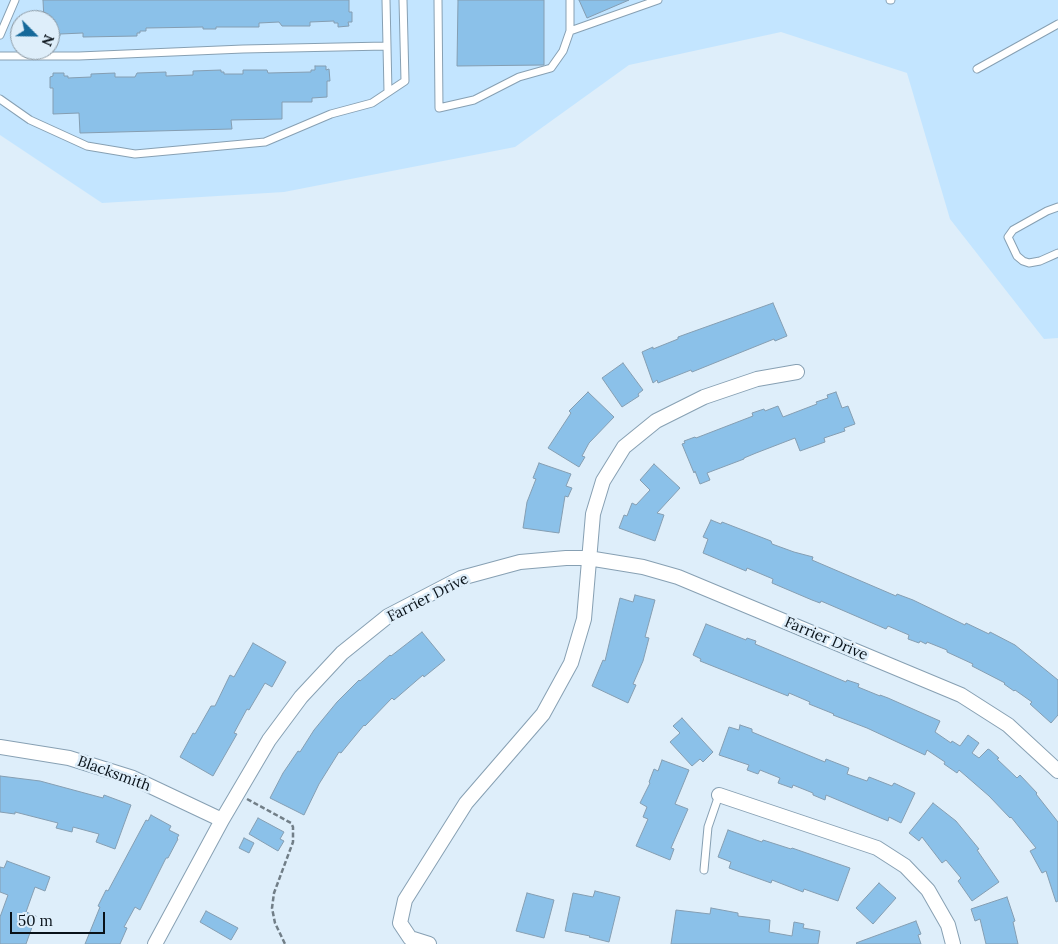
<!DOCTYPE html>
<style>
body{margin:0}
#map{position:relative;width:1058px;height:944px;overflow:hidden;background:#deeefa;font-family:Lora,serif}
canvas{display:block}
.north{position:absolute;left:10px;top:10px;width:50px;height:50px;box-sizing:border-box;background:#deeefa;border:1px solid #8996a0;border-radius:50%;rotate:113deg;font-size:14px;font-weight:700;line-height:20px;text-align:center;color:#091219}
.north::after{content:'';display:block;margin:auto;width:18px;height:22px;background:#16699a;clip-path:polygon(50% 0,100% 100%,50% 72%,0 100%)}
.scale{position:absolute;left:10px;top:912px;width:95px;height:22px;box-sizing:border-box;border:2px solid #091219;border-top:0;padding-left:6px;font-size:15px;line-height:18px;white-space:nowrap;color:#091219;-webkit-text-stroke:4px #deeefa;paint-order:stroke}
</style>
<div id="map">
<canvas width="1058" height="944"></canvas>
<div class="north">N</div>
<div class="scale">50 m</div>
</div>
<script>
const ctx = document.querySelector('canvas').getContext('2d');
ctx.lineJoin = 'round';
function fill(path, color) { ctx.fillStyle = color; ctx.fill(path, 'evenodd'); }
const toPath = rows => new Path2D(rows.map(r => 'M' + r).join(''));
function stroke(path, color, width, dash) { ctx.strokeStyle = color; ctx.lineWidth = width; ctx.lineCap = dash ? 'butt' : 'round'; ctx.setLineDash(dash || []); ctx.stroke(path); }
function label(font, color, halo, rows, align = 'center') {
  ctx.font = font + ' Lora,serif'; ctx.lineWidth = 5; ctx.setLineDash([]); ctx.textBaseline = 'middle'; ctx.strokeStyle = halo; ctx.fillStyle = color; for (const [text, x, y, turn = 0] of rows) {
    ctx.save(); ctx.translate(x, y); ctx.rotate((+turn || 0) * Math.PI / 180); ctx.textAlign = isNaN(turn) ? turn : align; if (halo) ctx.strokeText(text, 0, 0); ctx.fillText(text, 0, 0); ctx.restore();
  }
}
fill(toPath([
 [0,0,1058,0,1058,338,1044,339,950,219,907,73,781,32,629,65,515,147,284,192,102,203,0,135],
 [20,20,50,20,50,50,20,50]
]), '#c3e5ff');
const building = toPath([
 [43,0,349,0,349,12,352,12,352,22,348,22,349,26,338,27,338,23,334,23,334,21,310,22,310,26,282,26,279,22,259,23,259,27,216,27,216,29,203,29,203,27,146,28,146,31,140,31,140,33,137,33,137,36,83,37,83,33,60,34,60,36,50,36,50,20,44,20,43,0],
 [458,0,544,0,544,65,457,66,458,0],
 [579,0,629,0,587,18,579,0],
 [315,66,326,66,326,70,329,69,330,81,327,81,327,97,312,98,312,102,282,102,282,119,231,120,232,129,80,133,79,113,53,114,53,88,50,88,50,77,53,76,53,73,64,73,64,76,68,76,68,78,91,77,91,74,115,73,115,77,135,77,137,73,166,72,166,76,193,75,193,71,221,70,221,72,224,72,224,74,243,74,243,70,267,70,268,73,311,72,311,70,315,70,315,66],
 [773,303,787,336,775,341,774,339,692,372,691,370,658,383,657,380,653,383,642,352,653,347,653,349,678,339,678,337,689,333,773,303],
 [623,363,643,390,638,394,639,396,622,407,602,378,623,363],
 [588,392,614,417,589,443,582,456,585,457,579,467,548,448,571,413,569,411,588,392],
 [836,392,842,408,848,406,855,424,844,428,845,431,824,438,825,442,800,451,795,438,756,453,744,458,744,459,707,473,710,480,700,484,695,471,694,473,682,444,685,443,684,441,695,437,696,438,753,416,752,413,764,409,765,411,778,406,783,417,817,404,816,402,828,398,827,395,836,392],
 [539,463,571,474,566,486,572,488,568,497,565,496,559,533,523,528,527,502,536,479,533,478,539,463],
 [654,464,680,488,657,513,664,515,655,541,619,528,624,515,627,516,632,503,636,505,650,490,640,480,654,464],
 [711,520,721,524,722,522,771,541,772,544,794,552,813,557,812,560,896,596,897,594,913,600,965,625,966,623,989,634,990,632,1015,645,1058,680,1058,715,1051,723,1030,704,1032,702,1015,690,1014,691,1004,684,1005,683,972,666,973,664,947,652,947,650,927,642,926,644,920,641,919,643,908,639,909,635,888,626,886,629,821,601,820,603,812,600,772,583,773,579,747,568,746,571,703,553,708,539,703,537,711,520],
 [635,595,655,600,645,637,649,638,643,661,633,684,636,685,628,703,592,686,603,660,605,661,620,598,633,602,635,595],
 [706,624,746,640,747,638,756,641,755,644,846,682,847,680,859,684,858,687,880,696,880,695,888,698,940,721,935,732,951,743,952,741,960,746,968,735,979,743,972,753,979,758,988,749,990,750,999,758,997,759,1017,778,1020,775,1037,793,1036,794,1058,822,1058,901,1056,902,1046,871,1042,873,1030,851,1036,848,1011,817,1010,818,989,796,959,770,957,773,944,764,945,762,927,750,925,755,867,728,833,715,834,714,809,704,810,702,789,693,788,696,700,661,701,659,693,655,706,624],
 [422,632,445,660,424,677,423,675,394,700,392,698,365,726,364,725,341,753,339,752,319,784,304,815,270,798,283,773,298,751,300,752,314,730,337,702,359,680,360,681,390,655,391,656,422,632],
 [253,643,286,662,272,687,265,683,249,710,247,709,234,733,237,734,213,776,180,757,193,733,195,734,211,706,215,706,230,675,234,677,253,643],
 [682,718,713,752,703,762,700,759,692,766,670,742,680,733,673,726,682,718],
 [740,725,752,729,752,732,781,744,825,762,826,759,849,768,847,774,867,781,869,777,892,786,894,783,915,793,901,823,889,817,888,821,826,795,825,800,813,795,813,793,793,785,792,788,778,783,780,778,760,770,758,774,747,770,749,765,719,755,729,727,739,730,740,725],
 [662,760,689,770,675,804,688,809,671,848,674,849,670,860,636,846,648,819,643,817,647,807,640,803,650,783,649,782,654,769,658,771,662,760],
 [0,776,40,781,103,798,104,795,131,805,115,849,96,842,99,834,73,827,72,832,56,828,58,823,15,812,15,814,0,812,0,776],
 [933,803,956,821,979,849,977,850,999,882,972,901,958,881,961,878,946,860,942,863,922,837,919,841,909,833,933,803],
 [151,815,171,826,169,830,179,835,177,838,178,839,168,858,166,858,140,910,135,907,124,927,127,928,120,944,85,944,100,907,98,906,106,890,108,891,146,820,148,821,151,815],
 [258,818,284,832,280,839,284,841,278,851,249,834,258,818],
 [728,830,762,842,763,840,791,849,792,848,850,868,838,901,804,889,803,892,772,880,771,883,729,868,731,862,718,857,728,830],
 [244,838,254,843,249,853,239,848,244,838],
 [7,861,50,877,45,891,35,887,26,912,36,916,26,944,0,944,0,917,8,895,0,892,0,867,4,868,7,861],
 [879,883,896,898,873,924,856,908,879,883],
 [595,891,620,897,609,942,589,937,590,936,565,931,573,893,593,897,595,891],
 [527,893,554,900,544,938,516,931,527,893],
 [1007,897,1015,921,1013,922,1018,944,986,944,980,919,975,921,971,909,1007,897],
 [711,908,738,913,738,916,770,920,769,932,792,936,794,922,804,924,803,928,820,931,818,944,671,944,676,910,710,914,711,908],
 [206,911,238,928,231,940,200,922,206,911],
 [916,921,921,934,918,935,921,944,857,944,856,943,916,921]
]);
fill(building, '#8bc1e9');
stroke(building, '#859eb2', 1);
const lane = toPath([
 [386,0,388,92],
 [438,0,439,108,474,100,519,77,551,68,563,51,570,31,658,0],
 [570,0,570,31],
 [890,0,891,0],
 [0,35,15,0],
 [0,56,79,56,243,49,386,46],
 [977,69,1058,24],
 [0,99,30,120,87,146,135,154,265,142,331,114,372,103,405,81,403,0],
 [1058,207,1047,211,1013,230,1008,237,1017,256,1023,261,1029,263,1040,261,1058,253],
 [704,870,708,827,719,795]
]);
const street = toPath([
 [0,747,69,758,133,778,222,820],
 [719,795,877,848,905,866,928,890,948,925,953,944],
 [155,944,222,820,269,740,301,697,342,653,388,616,461,578,520,562,566,558,588,558,643,567,678,577,961,695,1008,725,1058,771],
 [429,944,410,938,400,923,405,900,466,803,543,714,571,663,584,619,593,514,603,481,624,447,656,421,704,397,757,379,797,372]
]);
stroke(lane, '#87a0b3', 9);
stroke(street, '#87a0b3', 16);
stroke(toPath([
 [247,799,291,823,293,827,293,842,274,893,272,908,275,923,285,944]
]), '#717e87', 2.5, [5, 2.5]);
stroke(lane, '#fff', 7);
stroke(street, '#fff', 14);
label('15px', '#091219', '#deeefa', [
 ["Farrier Drive",428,598,-27],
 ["Farrier Drive",826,639,23],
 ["Blacksmith",114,774,20]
]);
</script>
